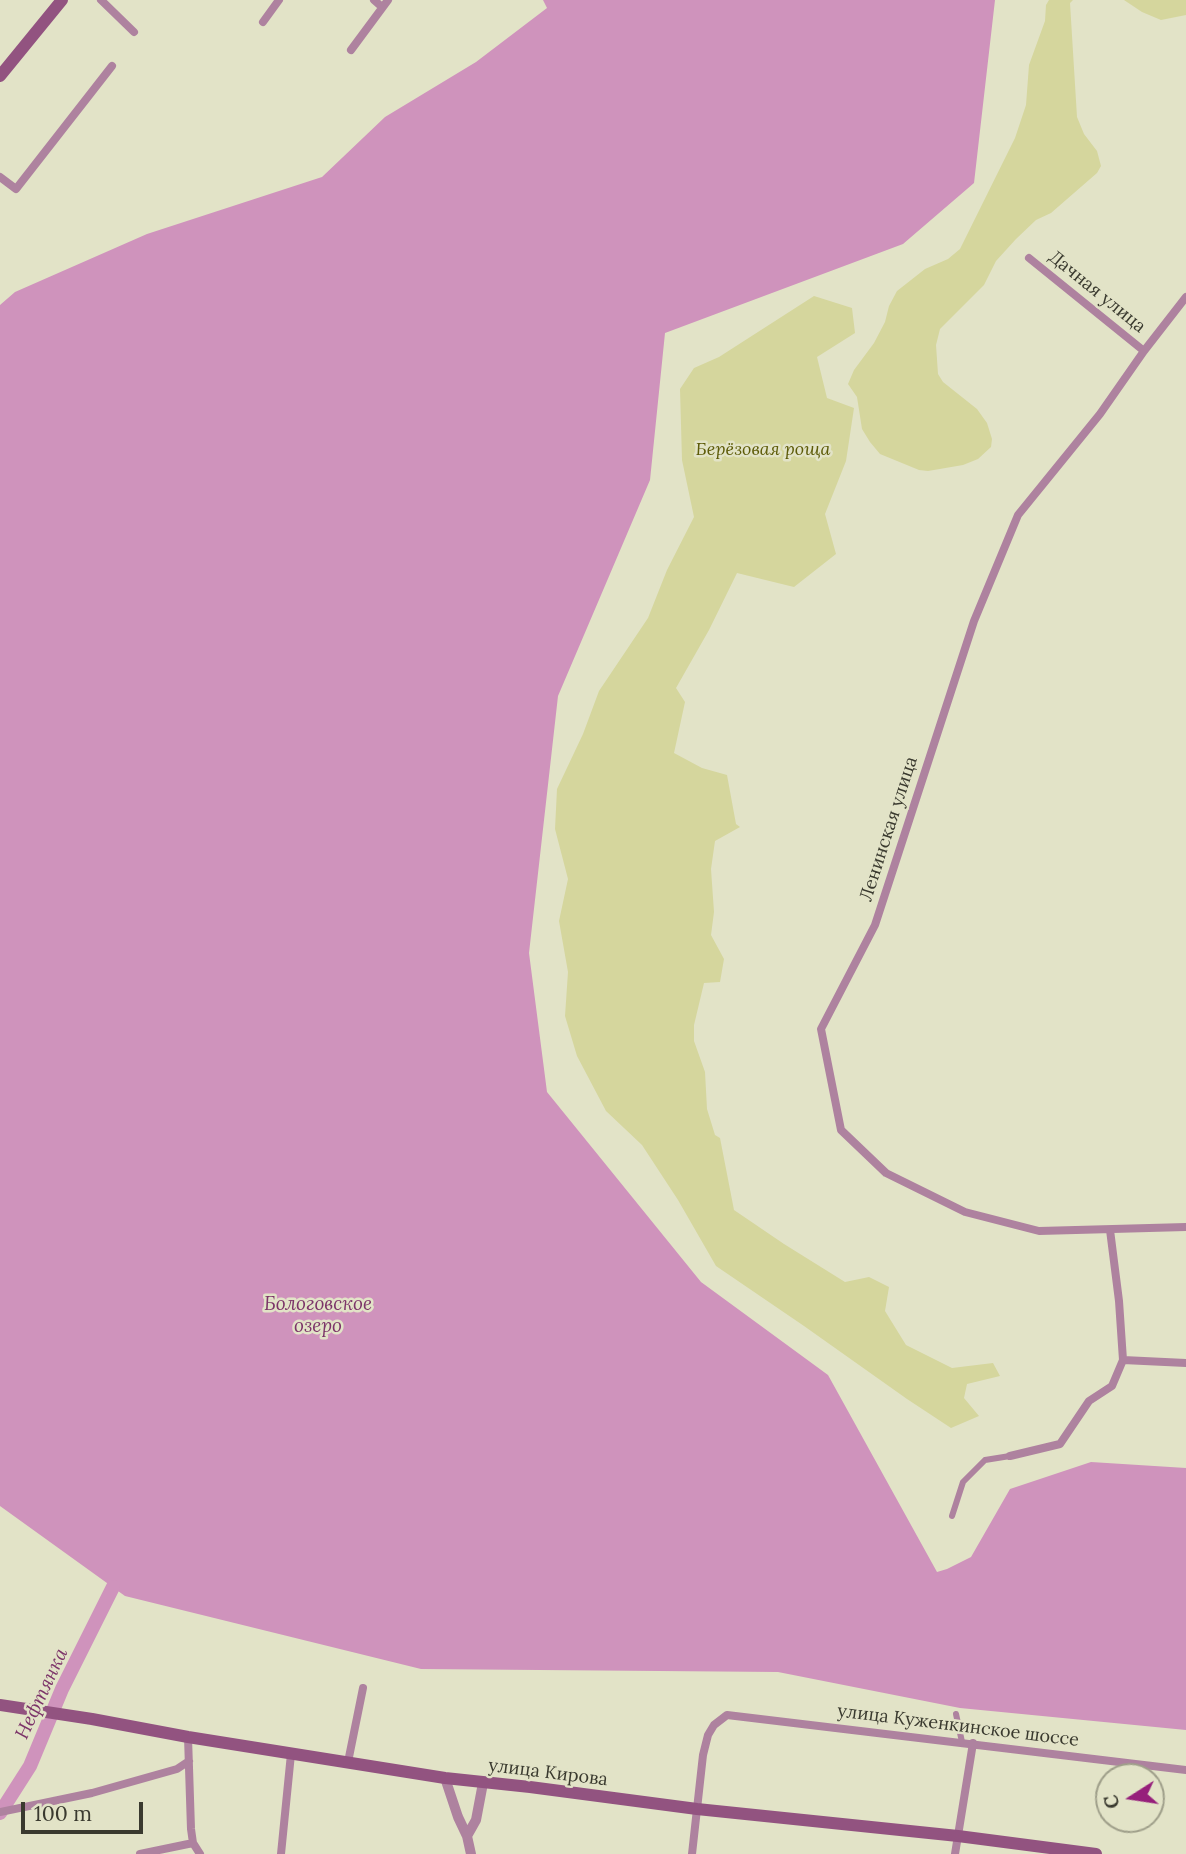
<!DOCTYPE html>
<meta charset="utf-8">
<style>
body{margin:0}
#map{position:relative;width:1186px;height:1854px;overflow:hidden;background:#e2e3c7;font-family:Lora,serif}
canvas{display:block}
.north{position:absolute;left:1095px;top:1763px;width:70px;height:70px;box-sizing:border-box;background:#e2e3c7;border:2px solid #9f9f8a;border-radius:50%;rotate:258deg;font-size:19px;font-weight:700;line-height:28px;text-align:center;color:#3a3a2f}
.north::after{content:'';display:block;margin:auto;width:24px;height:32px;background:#961f7b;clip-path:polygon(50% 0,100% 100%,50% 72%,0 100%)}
.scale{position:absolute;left:21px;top:1802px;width:122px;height:32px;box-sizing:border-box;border:4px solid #3a3a2f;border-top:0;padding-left:9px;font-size:21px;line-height:24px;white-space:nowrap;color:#3a3a2f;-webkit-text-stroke:5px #e2e3c7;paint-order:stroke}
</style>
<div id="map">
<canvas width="1186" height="1854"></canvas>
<div class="north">С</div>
<div class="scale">100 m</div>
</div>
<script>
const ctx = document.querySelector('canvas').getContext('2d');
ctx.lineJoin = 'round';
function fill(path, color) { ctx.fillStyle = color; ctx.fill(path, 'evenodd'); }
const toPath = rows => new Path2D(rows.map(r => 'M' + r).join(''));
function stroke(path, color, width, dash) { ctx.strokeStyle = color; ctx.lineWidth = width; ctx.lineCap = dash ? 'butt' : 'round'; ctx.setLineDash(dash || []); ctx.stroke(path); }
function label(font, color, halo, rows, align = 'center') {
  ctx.font = font + ' Lora,serif'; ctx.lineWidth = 5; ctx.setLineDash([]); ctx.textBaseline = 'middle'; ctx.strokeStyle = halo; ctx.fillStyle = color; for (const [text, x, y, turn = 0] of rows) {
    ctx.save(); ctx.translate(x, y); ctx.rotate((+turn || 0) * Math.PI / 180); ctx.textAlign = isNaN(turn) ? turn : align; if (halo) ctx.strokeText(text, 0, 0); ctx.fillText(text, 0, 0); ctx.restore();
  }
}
fill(toPath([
 [1049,0,1073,0,1070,3,1077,117,1084,134,1097,151,1101,166,1097,173,1051,213,1036,220,1016,239,996,261,984,285,940,329,936,345,938,374,943,382,977,409,987,423,992,439,991,447,978,459,963,465,928,471,919,470,880,454,870,442,862,429,857,397,848,384,854,370,874,343,885,322,889,306,897,291,925,269,948,259,960,249,1015,138,1026,105,1029,65,1045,21,1046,5],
 [1124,0,1186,0,1186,15,1161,20,1142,12],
 [814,296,852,308,855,333,817,357,827,398,854,408,846,461,825,514,836,554,794,587,737,573,709,630,676,688,685,702,674,753,702,768,727,775,736,824,740,827,715,841,711,869,714,912,711,935,724,959,720,982,704,983,694,1025,694,1041,705,1072,707,1109,715,1135,720,1138,734,1210,784,1244,845,1282,869,1277,889,1287,885,1311,906,1345,952,1368,993,1363,1000,1376,967,1384,964,1398,979,1416,951,1428,907,1399,804,1326,716,1266,678,1200,642,1145,606,1111,577,1056,565,1016,568,972,559,921,568,879,555,829,557,789,583,734,599,691,648,618,667,570,694,517,682,460,680,389,694,368,719,357]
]), '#d5d69d');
fill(toPath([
 [543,0,995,0,974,183,903,244,665,333,650,480,558,696,529,953,547,1092,701,1282,828,1375,937,1572,947,1569,971,1557,1010,1489,1091,1462,1186,1468,1186,1730,960,1708,778,1672,421,1669,125,1596,0,1506,0,305,15,292,147,234,322,177,385,117,476,62,547,8]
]), '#cf93bc');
stroke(toPath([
 [0,1813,30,1766,62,1689,113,1587]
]), '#cf93bc', 14);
stroke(toPath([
 [952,1516,963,1482,985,1460,1010,1456],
 [956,1714,962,1742]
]), '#ae829f', 6);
stroke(toPath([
 [101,0,134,32],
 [374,0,382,7],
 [263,22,279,0],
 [351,50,388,0],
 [0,177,16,189,112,66],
 [1029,258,1144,351],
 [1186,297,1144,351,1100,414,1018,515,974,621,875,925,821,1029,841,1130,886,1173,965,1212,1039,1231,1186,1227],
 [1123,1360,1186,1363],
 [1010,1456,1060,1444,1089,1401,1112,1386,1123,1360,1119,1301,1110,1230],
 [188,1737,191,1829,193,1843,200,1854],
 [348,1762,363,1688],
 [0,1812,92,1793,177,1769,189,1761],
 [140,1854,193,1843],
 [281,1854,291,1754],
 [692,1854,703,1755,708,1735,714,1725,727,1715,1186,1770],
 [955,1854,973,1743]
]), '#ae829f', 8);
stroke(toPath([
 [445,1778,458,1817,467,1836,471,1854],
 [467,1836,476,1820,483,1783]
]), '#ae829f', 10);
stroke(toPath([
 [0,76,62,0],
 [0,1705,92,1719,188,1737,445,1778,530,1787,697,1809,958,1836,1096,1854]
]), '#925380', 12);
label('18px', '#3a3a2f', '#e2e3c7', [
 ["Дачная улица",1097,292,39],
 ["Ленинская улица",889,829,-72],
 ["улица Куженкинское шоссе",958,1726,7],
 ["улица Кирова",548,1773,7]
]);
label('italic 18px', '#5d5b08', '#e2e3c7', [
 ["Берёзовая роща",763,450]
]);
label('italic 19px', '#7c3469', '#e2e3c7', [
 ["Бологовское",318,1305],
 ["озеро",318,1327],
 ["Нефтянка",42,1694,-65]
]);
</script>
